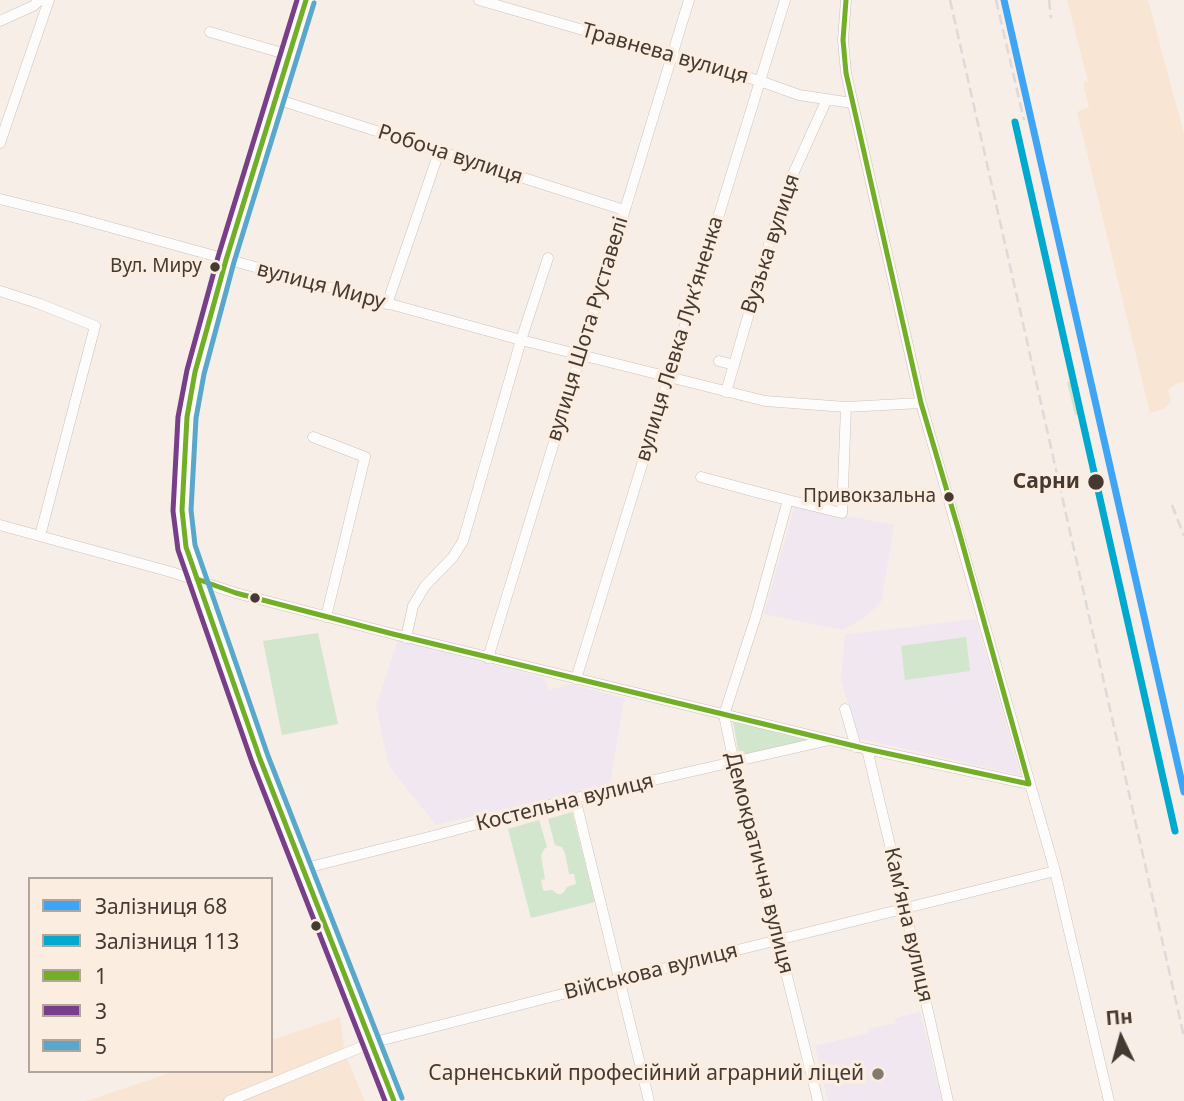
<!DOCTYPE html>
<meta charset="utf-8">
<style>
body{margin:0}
#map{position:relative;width:1184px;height:1101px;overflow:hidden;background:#f6eee7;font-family:"Noto Sans",sans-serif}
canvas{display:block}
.legend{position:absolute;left:28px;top:877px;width:245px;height:196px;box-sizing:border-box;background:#fcede1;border:2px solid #b2a59b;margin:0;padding:9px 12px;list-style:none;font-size:21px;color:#443a32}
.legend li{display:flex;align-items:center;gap:14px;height:35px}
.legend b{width:35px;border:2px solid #b2a59b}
.north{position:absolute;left:1086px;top:1003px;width:70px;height:70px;-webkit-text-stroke:5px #fcede1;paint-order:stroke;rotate:355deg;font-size:19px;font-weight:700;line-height:28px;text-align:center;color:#443a32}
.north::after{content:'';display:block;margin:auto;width:24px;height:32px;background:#443a32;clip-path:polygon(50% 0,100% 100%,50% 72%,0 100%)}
</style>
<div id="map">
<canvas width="1184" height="1101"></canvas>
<ul class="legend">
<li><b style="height:9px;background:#3ea5f4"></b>Залізниця 68</li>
<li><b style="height:9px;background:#00a9ce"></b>Залізниця 113</li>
<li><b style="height:9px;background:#73ae27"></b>1</li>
<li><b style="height:9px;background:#783e89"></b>3</li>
<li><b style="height:9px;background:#59a8cc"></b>5</li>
</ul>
<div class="north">Пн</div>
</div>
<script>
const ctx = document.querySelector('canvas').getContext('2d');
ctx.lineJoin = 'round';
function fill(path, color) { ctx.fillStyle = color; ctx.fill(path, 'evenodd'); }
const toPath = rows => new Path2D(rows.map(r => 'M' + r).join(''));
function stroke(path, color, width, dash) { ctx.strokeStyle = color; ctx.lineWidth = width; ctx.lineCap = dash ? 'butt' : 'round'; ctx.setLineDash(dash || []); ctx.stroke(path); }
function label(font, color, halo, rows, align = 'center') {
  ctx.font = font + ' "Noto Sans",sans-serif'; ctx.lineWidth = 7; ctx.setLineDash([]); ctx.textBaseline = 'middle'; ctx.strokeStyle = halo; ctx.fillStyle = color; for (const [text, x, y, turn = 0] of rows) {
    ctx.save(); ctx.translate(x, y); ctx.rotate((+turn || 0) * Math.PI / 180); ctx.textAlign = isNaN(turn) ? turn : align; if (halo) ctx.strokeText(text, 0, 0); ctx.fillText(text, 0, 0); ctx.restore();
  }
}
fill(toPath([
 [1067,0,1148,0,1184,134,1184,382,1177,383,1168,390,1171,402,1163,409,1150,413,1077,112,1089,107,1083,83,1088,81],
 [340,1017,345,1054,365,1101,86,1101,176,1071,271,1071,271,1040]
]), '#f9e5d3');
fill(toPath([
 [795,506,894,525,881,602,865,617,843,630,764,614],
 [976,619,1020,775,858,738,841,680,845,635],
 [398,640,544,678,549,690,570,684,624,698,610,784,436,825,389,766,376,706],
 [920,1012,942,1101,828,1101,815,1046,868,1033,868,1029,896,1023,895,1018]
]), '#f0e7f0');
fill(toPath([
 [1076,380,1084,413,1075,415,1067,382],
 [318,633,338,724,282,735,263,641],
 [966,637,970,671,905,680,901,646],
 [733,721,816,741,739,756],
 [572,812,595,902,531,918,508,829,539,820,547,847,544,849,541,856,545,879,541,880,543,890,545,891,552,890,557,894,561,894,564,892,567,887,576,884,574,874,569,874,565,853,562,847,555,845,548,819]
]), '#d2e5cd');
const minor = toPath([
 [479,0,760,81,799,95,852,103],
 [846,0,843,40,846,73,921,403,1055,871,1109,1101],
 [0,21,33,6,40,0],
 [210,32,289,55],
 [276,99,624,210],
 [0,143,49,0],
 [0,199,73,217,521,340,765,401,846,407,921,403],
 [0,291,40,304,95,326,40,536],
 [387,304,439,152],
 [719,361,734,365],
 [726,392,772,234,789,183,827,99],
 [313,437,365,457,326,617],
 [701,477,788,500,759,493,701,477],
 [0,525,171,572,236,593,393,634,867,749,1029,784],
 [406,638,413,606,425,586,453,557,463,541,521,340,548,258],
 [488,658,689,0],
 [576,679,785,0],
 [845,709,856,747],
 [867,749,905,908,948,1101],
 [575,798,649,1101],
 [302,869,433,836,575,798,825,741],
 [229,1101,371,1043,621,979,1055,871],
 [818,1101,734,763,724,715,756,616,788,500,842,513,846,407]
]);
const primary = toPath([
 [306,0,226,260,195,372,187,417,182,510,186,547,260,759,394,1101]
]);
stroke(minor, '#cac2bc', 11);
stroke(primary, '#cac2bc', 18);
stroke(minor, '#fefcfb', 10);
stroke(primary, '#fefcfb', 16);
stroke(toPath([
 [950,0,1184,1037],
 [996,0,1024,120],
 [1049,0,1051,18],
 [1172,505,1184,536]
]), '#dddad9', 2.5, [10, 5]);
stroke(toPath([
 [306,0,226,260,195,372,187,417,182,510,186,547,260,759,394,1101],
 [197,579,236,593,393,634,867,749,1029,784,958,528,921,403,846,73,843,40,846,0]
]), '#73ae27', 5);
stroke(toPath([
 [297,0,218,257,187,370,178,417,173,511,178,550,252,762,385,1101]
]), '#783e89', 5);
stroke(toPath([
 [314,3,234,262,204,374,196,418,191,510,195,545,268,756,402,1098]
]), '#59a8cc', 5);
stroke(toPath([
 [1004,0,1184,792]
]), '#3ea5f4', 7);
stroke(toPath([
 [1015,122,1175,831]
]), '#00a9ce', 7);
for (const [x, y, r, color] of [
 [215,267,6,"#443a32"],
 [1096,482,9,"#443a32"],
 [949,497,6,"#443a32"],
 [255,598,6,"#443a32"],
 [316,926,6,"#443a32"],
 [878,1074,7,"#827971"]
]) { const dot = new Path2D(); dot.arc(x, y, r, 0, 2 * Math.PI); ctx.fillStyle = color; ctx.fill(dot); stroke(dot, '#fcede1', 2.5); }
label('19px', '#443a32', '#fcede1', [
 ["Вул. Миру",202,267],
 ["Привокзальна",936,497]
], 'right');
label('21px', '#443a32', '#fcede1', [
 ["Травнева вулиця",665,54,16],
 ["Робоча вулиця",450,155,18],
 ["Вузька вулиця",771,244,-72],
 ["вулиця Миру",321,286,15],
 ["вулиця Шота Руставелі",588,329,-73],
 ["вулиця Левка Лукʼяненка",680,339,-73],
 ["Костельна вулиця",565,803,-14],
 ["Демократична вулиця",759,863,76],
 ["Камʼяна вулиця",908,925,77],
 ["Військова вулиця",651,972,-14]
]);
label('bold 21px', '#443a32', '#fcede1', [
 ["Сарни",1080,482]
], 'right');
label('21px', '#443a32', '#fcede1', [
 ["Сарненський професійний аграрний ліцей",864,1074]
], 'right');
</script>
